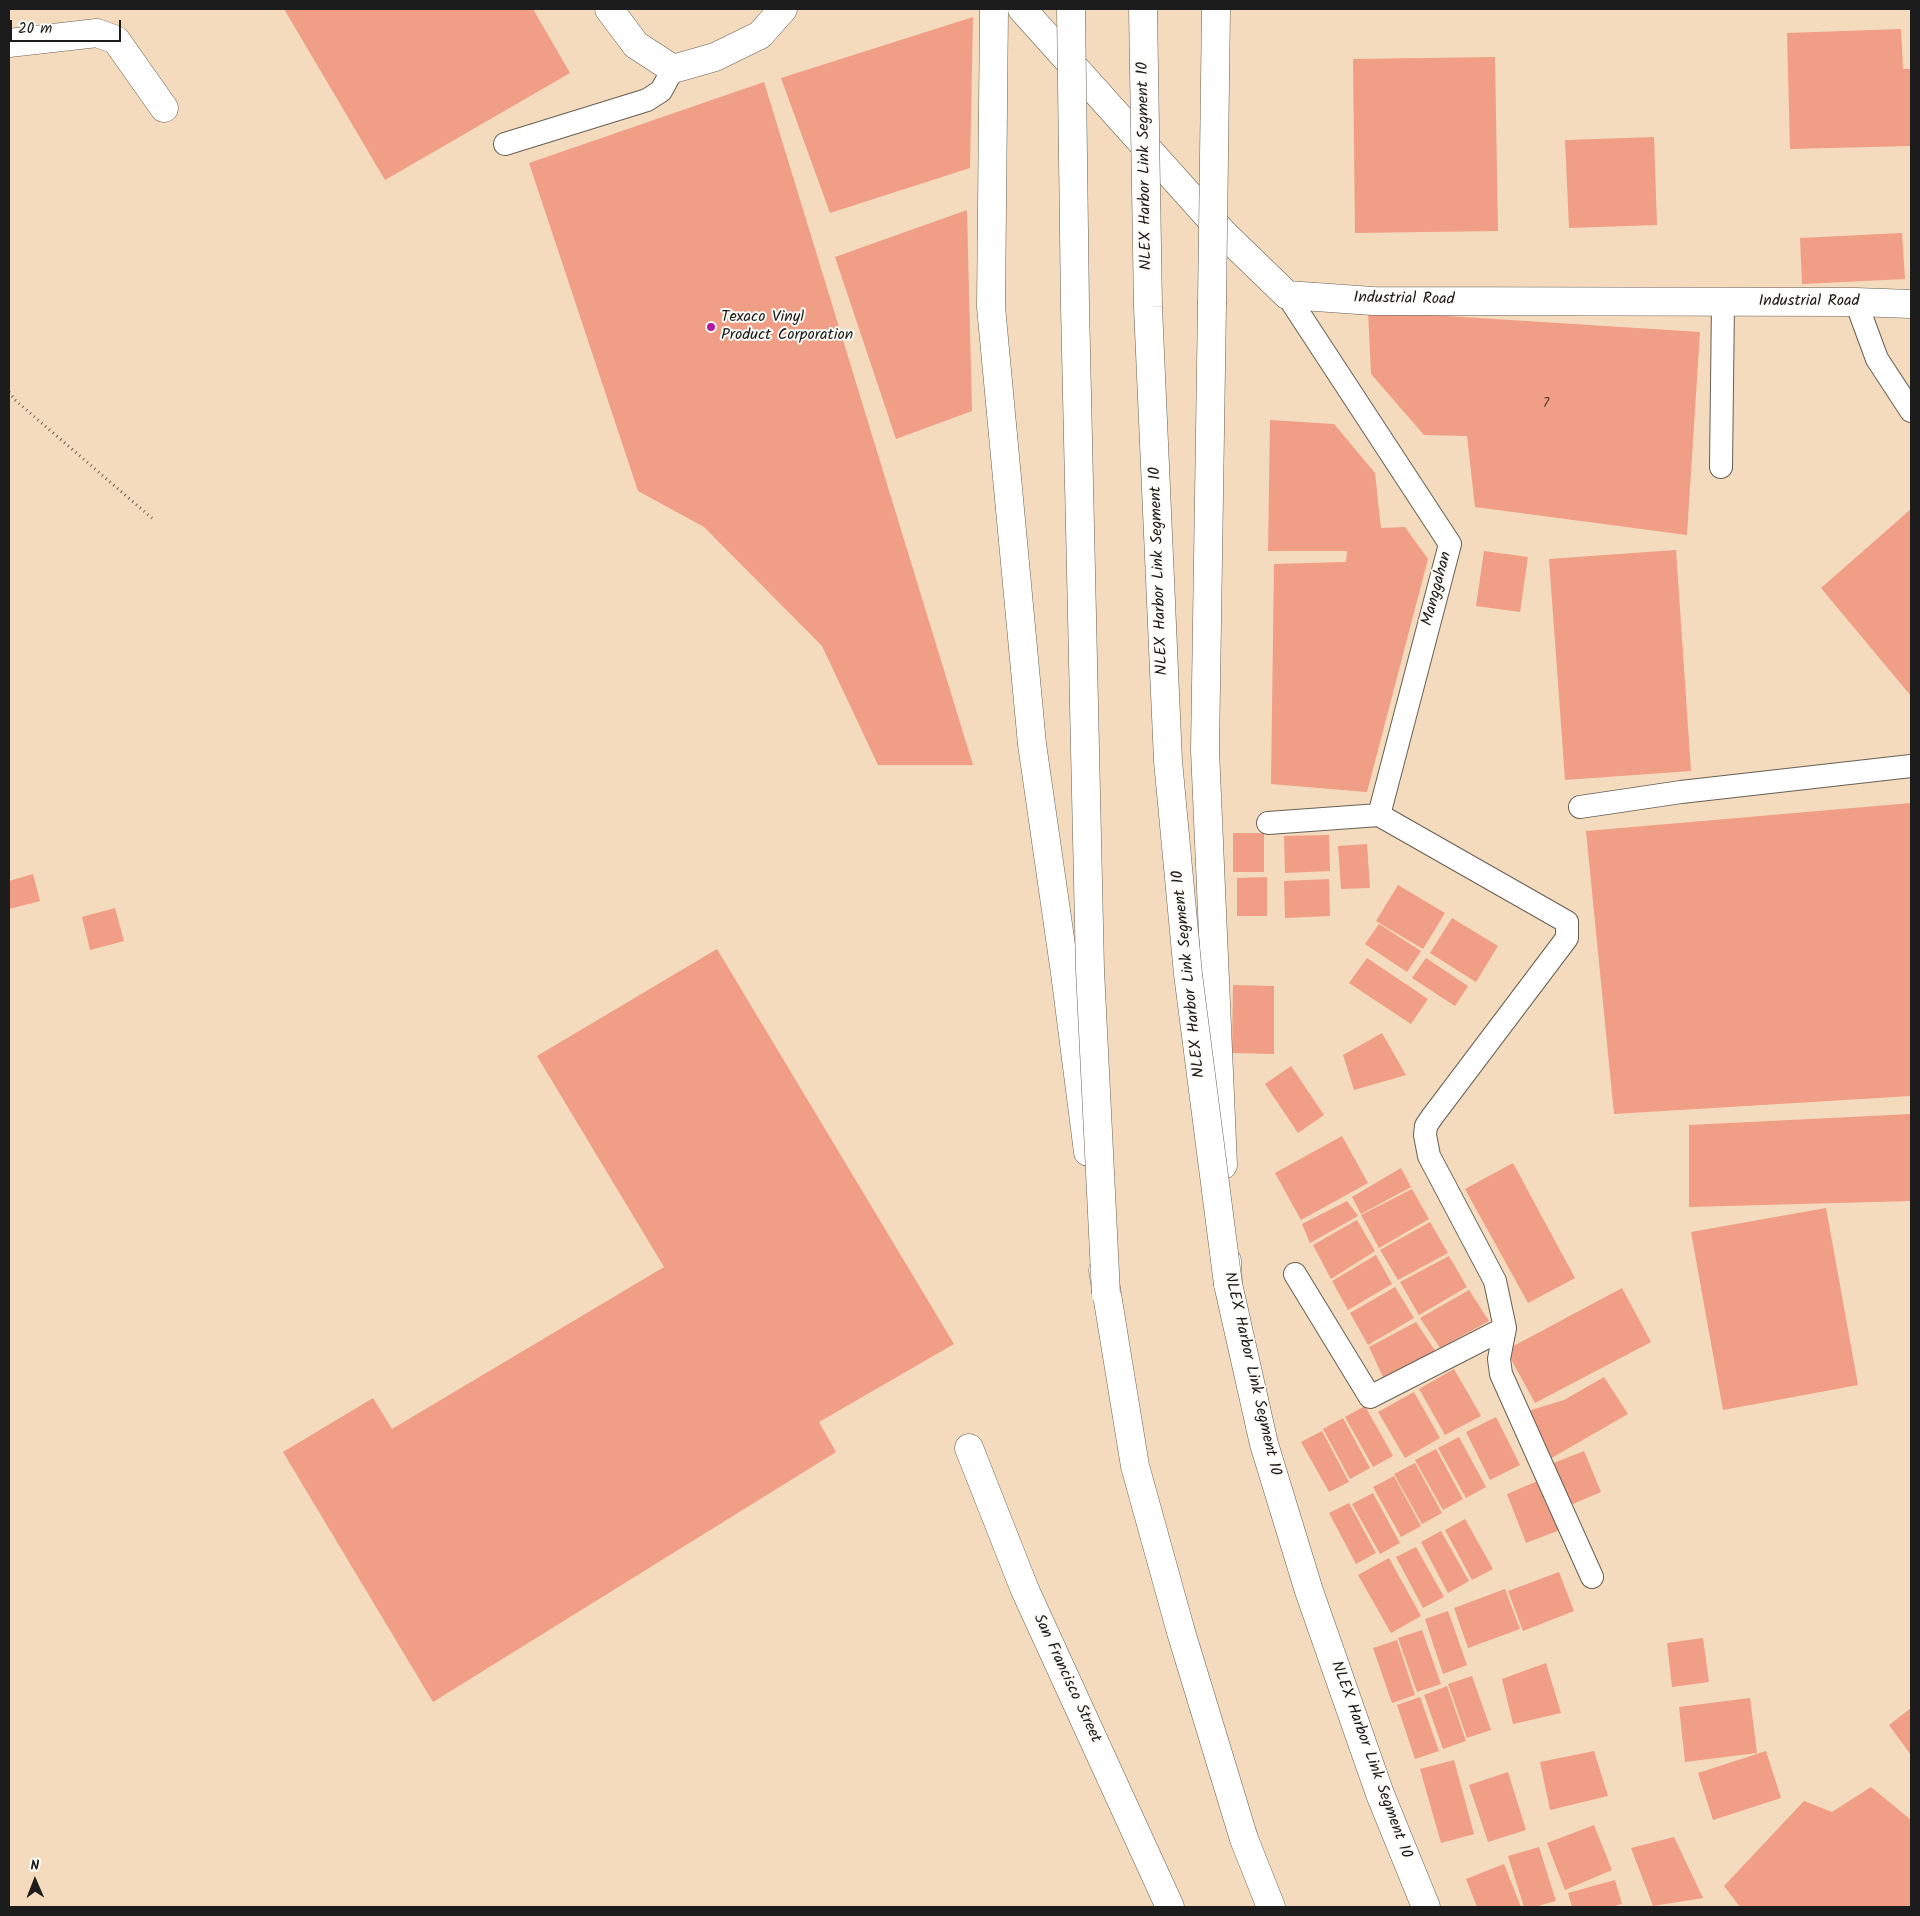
<!DOCTYPE html>
<style>
body{margin:0}
#map{position:relative;width:1920px;height:1916px;overflow:hidden;background:#f4dbbd;font-family:Kalam,sans-serif}
canvas{display:block}
.frame{position:absolute;inset:0;border:10px solid #1c1c1c;pointer-events:none}
.north{position:absolute;left:10px;top:1856px;width:50px;height:50px;-webkit-text-stroke:4px #fdfcf7;paint-order:stroke;rotate:359deg;font-size:14px;font-weight:700;line-height:20px;text-align:center;color:#1c1c1c}
.north::after{content:'';display:block;margin:auto;width:18px;height:22px;background:#1c1c1c;clip-path:polygon(50% 0,100% 100%,50% 72%,0 100%)}
.scale{position:absolute;left:10px;top:20px;width:111px;height:22px;box-sizing:border-box;border:2px solid #1c1c1c;border-top:0;padding-left:6px;font-size:15px;line-height:18px;white-space:nowrap;color:#1c1c1c;-webkit-text-stroke:4px #fdfcf7;paint-order:stroke}
</style>
<div id="map">
<canvas width="1920" height="1916"></canvas>
<div class="frame"></div>
<div class="north">N</div>
<div class="scale">20 m</div>
</div>
<script>
const ctx = document.querySelector('canvas').getContext('2d');
ctx.lineJoin = 'round';
function fill(path, color) { ctx.fillStyle = color; ctx.fill(path, 'evenodd'); }
const toPath = rows => new Path2D(rows.map(r => 'M' + r).join(''));
function stroke(path, color, width, dash) { ctx.strokeStyle = color; ctx.lineWidth = width; ctx.lineCap = dash ? 'butt' : 'round'; ctx.setLineDash(dash || []); ctx.stroke(path); }
function label(font, color, halo, rows, align = 'center') {
  ctx.font = font + ' Kalam,sans-serif'; ctx.lineWidth = 4; ctx.setLineDash([]); ctx.textBaseline = 'middle'; ctx.strokeStyle = halo; ctx.fillStyle = color; for (const [text, x, y, turn = 0] of rows) {
    ctx.save(); ctx.translate(x, y); ctx.rotate((+turn || 0) * Math.PI / 180); ctx.textAlign = isNaN(turn) ? turn : align; if (halo) ctx.strokeText(text, 0, 0); ctx.fillText(text, 0, 0); ctx.restore();
  }
}
fill(toPath([
 [284,9,533,9,570,73,385,180],
 [973,17,970,168,830,213,781,78],
 [1901,29,1903,69,1911,69,1911,146,1790,149,1787,33],
 [1495,57,1498,231,1355,233,1353,59],
 [764,82,973,765,878,765,822,646,704,527,638,491,529,163],
 [1654,137,1657,225,1569,228,1565,140],
 [967,210,972,411,896,439,835,257],
 [1902,233,1905,279,1802,284,1800,238],
 [1368,311,1700,332,1687,535,1475,507,1467,436,1424,435,1371,374],
 [1270,420,1334,424,1375,473,1381,528,1405,527,1428,559,1367,792,1271,784,1274,564,1346,562,1347,551,1268,551],
 [1911,509,1911,696,1821,588],
 [1676,550,1691,771,1565,780,1549,559],
 [1484,551,1528,557,1520,612,1476,606],
 [1911,803,1911,1096,1614,1114,1586,831],
 [1233,833,1264,833,1264,872,1233,872],
 [1329,835,1330,871,1285,873,1284,836],
 [1367,844,1370,888,1341,889,1338,846],
 [33,874,40,901,9,909,9,881],
 [1267,877,1267,916,1237,916,1237,878],
 [1329,879,1330,916,1285,918,1284,881],
 [1398,885,1445,913,1423,949,1376,921],
 [115,908,124,941,90,950,82,917],
 [1452,918,1498,946,1476,982,1430,953],
 [1379,924,1421,951,1407,972,1365,944],
 [717,949,954,1344,819,1422,836,1452,433,1702,283,1452,373,1398,392,1429,664,1267,537,1056],
 [1367,958,1428,999,1411,1024,1349,983],
 [1426,958,1468,986,1455,1006,1412,978],
 [1233,985,1274,986,1274,1054,1232,1053],
 [1382,1033,1406,1075,1354,1090,1343,1055],
 [1291,1066,1324,1115,1298,1133,1265,1084],
 [1911,1114,1911,1201,1689,1207,1689,1125],
 [1342,1136,1368,1183,1301,1220,1275,1173],
 [1513,1163,1575,1278,1528,1303,1465,1189],
 [1401,1168,1411,1187,1361,1214,1352,1197],
 [1412,1189,1429,1219,1379,1248,1361,1215],
 [1347,1201,1358,1216,1310,1243,1302,1224],
 [1826,1208,1858,1385,1723,1410,1691,1232],
 [1357,1220,1375,1251,1331,1279,1313,1245],
 [1430,1222,1448,1253,1398,1280,1380,1250],
 [1376,1255,1392,1284,1348,1310,1332,1281],
 [1449,1256,1467,1287,1419,1315,1400,1282],
 [1395,1287,1414,1318,1368,1345,1350,1313],
 [1622,1288,1651,1342,1535,1403,1506,1350],
 [1469,1290,1489,1321,1440,1348,1420,1318],
 [1416,1322,1436,1352,1383,1377,1369,1347],
 [1454,1369,1481,1416,1445,1435,1419,1389],
 [1604,1377,1628,1414,1548,1460,1528,1411,1564,1400],
 [1414,1392,1440,1438,1405,1458,1378,1412],
 [1365,1406,1393,1456,1373,1467,1345,1417],
 [1496,1417,1520,1465,1490,1480,1466,1432],
 [1343,1418,1370,1468,1350,1479,1323,1429],
 [1322,1431,1349,1482,1329,1492,1301,1442],
 [1459,1437,1486,1487,1466,1498,1438,1448],
 [1436,1449,1463,1499,1443,1510,1415,1460],
 [1584,1451,1601,1492,1568,1506,1551,1464],
 [1415,1463,1442,1513,1422,1524,1394,1474],
 [1394,1476,1421,1526,1401,1537,1373,1487],
 [1540,1480,1560,1530,1526,1543,1507,1494],
 [1373,1493,1400,1543,1380,1554,1352,1504],
 [1349,1503,1376,1553,1356,1564,1329,1513],
 [1465,1519,1493,1569,1472,1580,1445,1530],
 [1441,1531,1469,1581,1448,1593,1421,1542],
 [1416,1547,1444,1597,1423,1608,1396,1557],
 [1389,1558,1421,1616,1391,1633,1358,1575],
 [1559,1572,1574,1611,1523,1631,1508,1591],
 [1505,1589,1520,1629,1468,1648,1454,1608],
 [1448,1611,1467,1665,1443,1674,1425,1619],
 [1422,1630,1441,1684,1417,1692,1398,1638],
 [1703,1638,1709,1682,1672,1687,1667,1643],
 [1397,1640,1415,1695,1392,1703,1373,1648],
 [1546,1663,1561,1713,1513,1724,1502,1679],
 [1472,1676,1491,1730,1467,1738,1448,1684],
 [1447,1686,1466,1741,1443,1749,1424,1695],
 [1420,1697,1439,1751,1415,1759,1397,1705],
 [1750,1698,1757,1753,1685,1762,1679,1707],
 [1911,1708,1911,1755,1889,1725],
 [1594,1751,1608,1796,1550,1810,1540,1762],
 [1766,1751,1781,1798,1713,1820,1698,1773],
 [1454,1760,1474,1834,1441,1843,1420,1769],
 [1508,1772,1526,1830,1488,1842,1469,1785],
 [1871,1787,1911,1820,1911,1907,1740,1907,1724,1886,1804,1801,1832,1812],
 [1594,1825,1612,1870,1565,1890,1547,1843],
 [1674,1837,1703,1898,1653,1906,1631,1848],
 [1539,1847,1556,1901,1534,1907,1524,1907,1508,1856],
 [1504,1864,1521,1907,1477,1907,1466,1879],
 [1615,1880,1622,1904,1611,1907,1572,1907,1568,1893]
]), '#f09e85');
const lane = toPath([
 [505,144,647,100,661,91,673,69],
 [1287,295,1450,544,1379,815],
 [1856,302,1877,359,1911,411],
 [1721,467,1723,302],
 [1580,807,1681,792,1911,766],
 [1379,815,1567,922,1567,938,1432,1117,1426,1126,1425,1135,1429,1156,1495,1281,1505,1328,1499,1359,1501,1374,1592,1577],
 [1268,823,1379,815],
 [1295,1274,1370,1397,1505,1328]
]);
const street = toPath([
 [609,9,636,45,673,69,715,57,760,35,783,9],
 [1022,9,1224,234,1287,295,1373,301,1856,302,1911,304],
 [9,43,97,33,116,40,164,108],
 [969,1448,1025,1590,1170,1907]
]);
const highway = toPath([
 [994,9,991,307,1032,744,1065,973,1088,1152],
 [1212,304,1205,750,1223,1165],
 [1227,1261,1228,1284,1264,1444,1309,1591,1380,1794,1426,1907],
 [1103,1270,1135,1466,1181,1632,1244,1839,1271,1907]
]);
stroke(lane, '#685f54', 24);
stroke(street, '#685f54', 29);
stroke(highway, '#685f54', 29);
stroke(toPath([
 [9,392,15,400,153,519]
]), '#685f54', 3, [1, 4]);
stroke(lane, '#fff', 22);
stroke(street, '#fff', 28);
stroke(highway, '#fff', 28);
const highwayBridge = toPath([
 [1071,9,1075,306,1090,970,1106,1294],
 [1143,9,1148,307,1168,761,1188,974,1228,1284],
 [1212,304,1216,9]
]);
stroke(highwayBridge, '#685f54', 29, []);
stroke(highwayBridge, '#fff', 28);
for (const [x, y, r, color] of [
 [711,327,5,"#b5179e"]
]) { const dot = new Path2D(); dot.arc(x, y, r, 0, 2 * Math.PI); ctx.fillStyle = color; ctx.fill(dot); stroke(dot, '#fdfcf7', 2); }
label('14px', '#513c36', null, [
 ["7",1546,405]
]);
label('16px', '#1c1c1c', '#fdfcf7', [
 ["NLEX Harbor Link Segment 10",1146,166,-91],
 ["Industrial Road",1404,300,1],
 ["Industrial Road",1809,302],
 ["NLEX Harbor Link Segment 10",1160,571,-92],
 ["Manggahan",1438,589,-75],
 ["NLEX Harbor Link Segment 10",1190,974,-96],
 ["NLEX Harbor Link Segment 10",1251,1374,77],
 ["San Francisco Street",1066,1679,65],
 ["NLEX Harbor Link Segment 10",1370,1760,70]
]);
label('16px', '#1c1c1c', '#fdfcf7', [
 ["Texaco Vinyl",721,318],
 ["Product Corporation",721,336]
], 'left');
</script>
